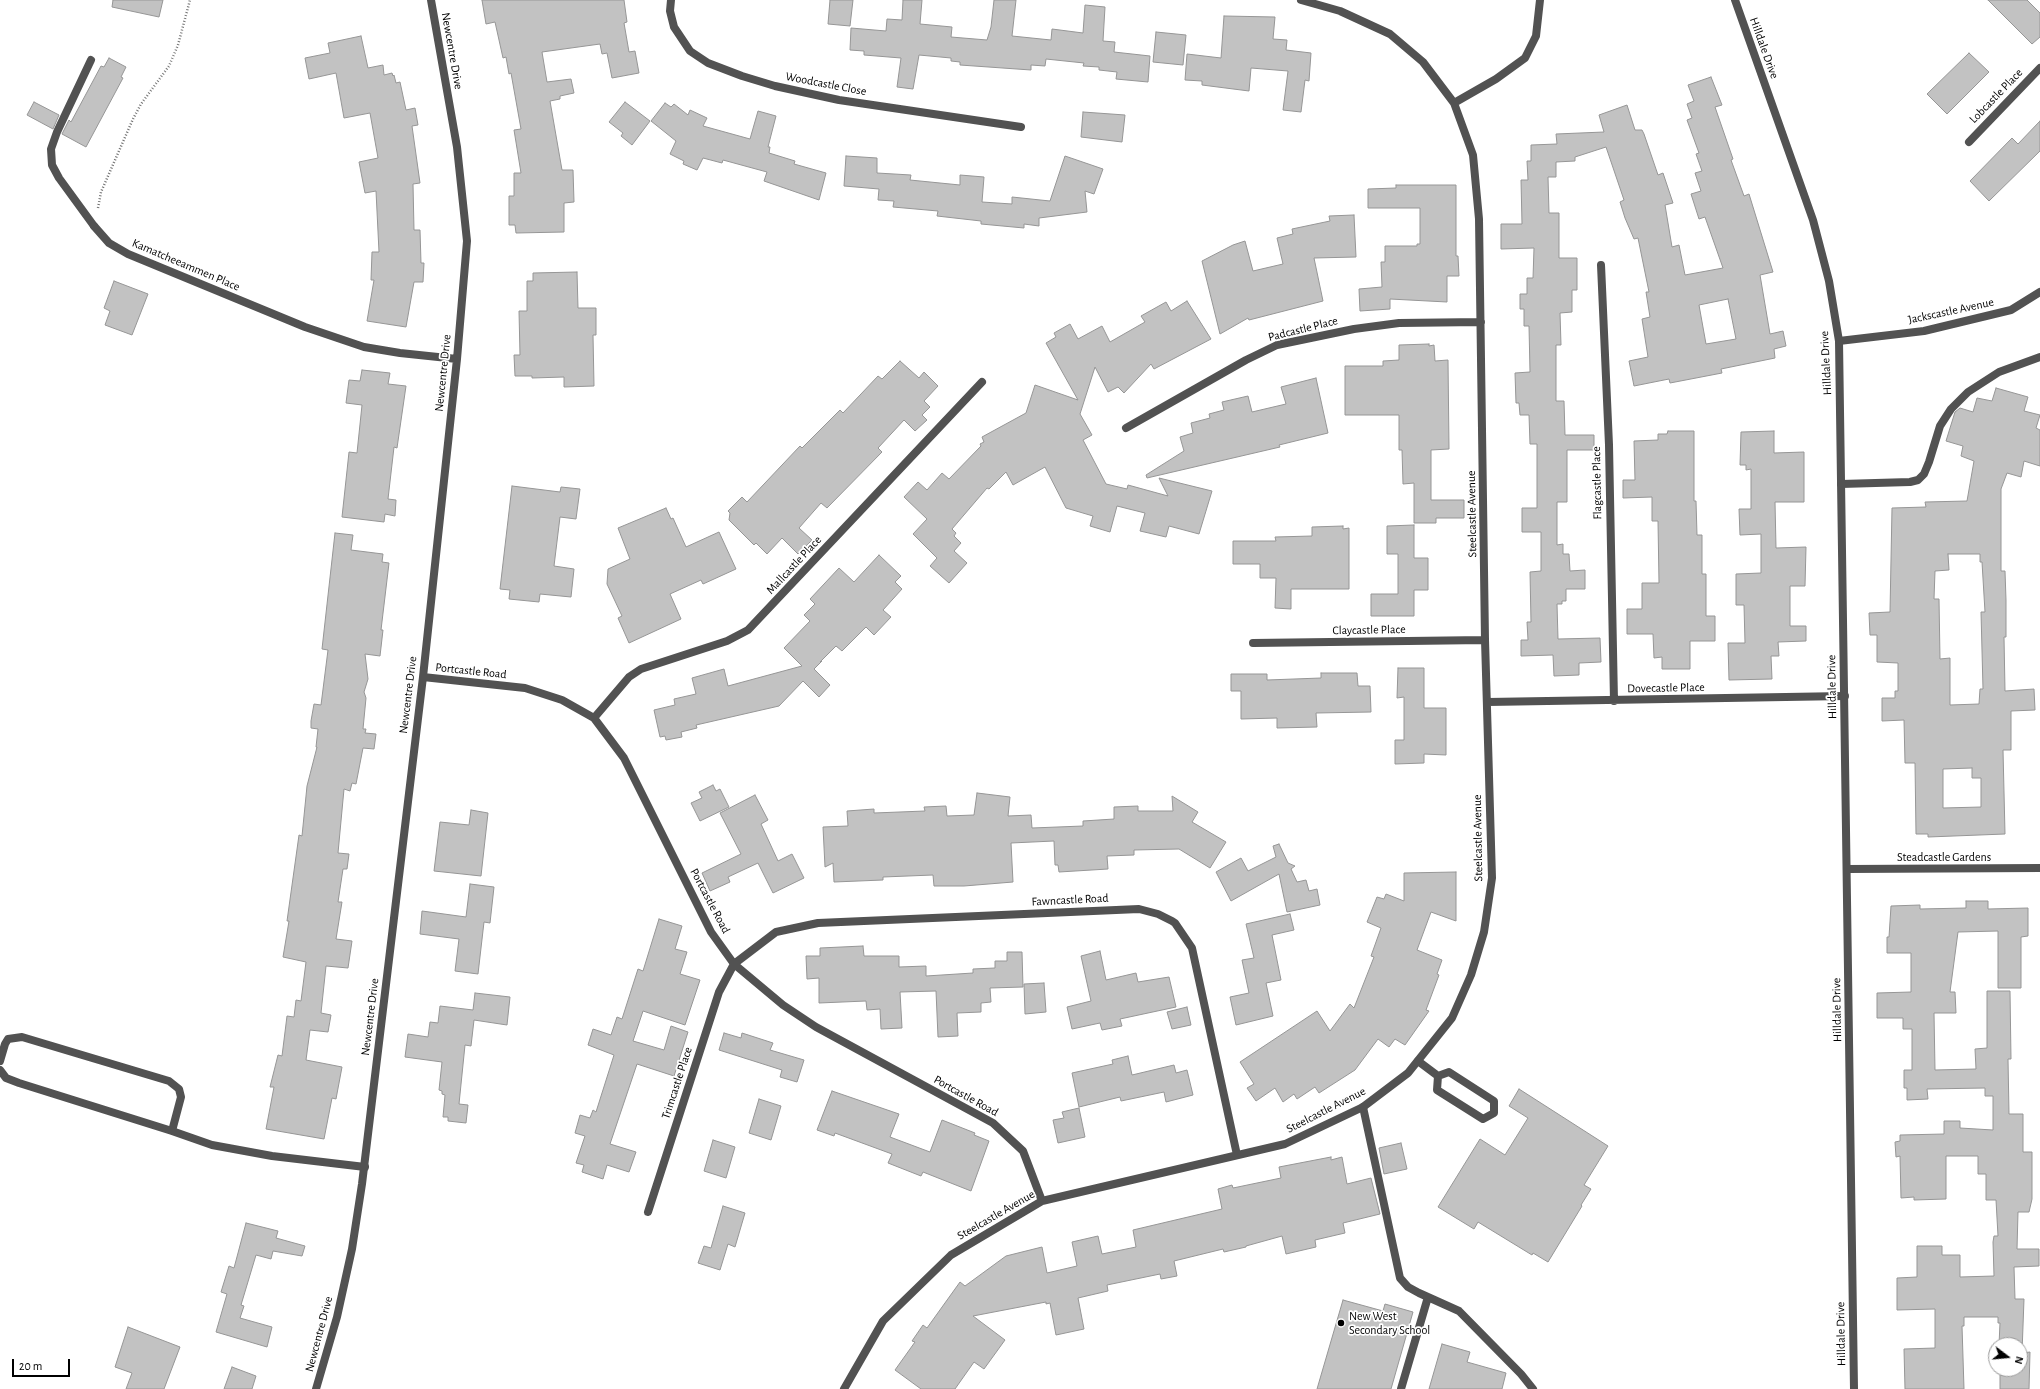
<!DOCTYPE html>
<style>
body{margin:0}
#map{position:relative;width:2040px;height:1389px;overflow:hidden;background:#fff;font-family:"Alegreya Sans",sans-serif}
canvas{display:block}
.north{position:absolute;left:1988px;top:1337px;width:40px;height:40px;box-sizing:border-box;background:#fff;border:1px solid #999;border-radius:50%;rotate:106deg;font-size:11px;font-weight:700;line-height:16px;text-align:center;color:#000}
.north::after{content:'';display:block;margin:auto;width:14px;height:18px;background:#000;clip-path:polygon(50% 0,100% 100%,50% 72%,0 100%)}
.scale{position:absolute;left:12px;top:1359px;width:58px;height:18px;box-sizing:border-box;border:2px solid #000;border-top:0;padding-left:5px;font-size:12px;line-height:14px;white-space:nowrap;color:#000;-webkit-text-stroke:3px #fff;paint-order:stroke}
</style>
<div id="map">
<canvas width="2040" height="1389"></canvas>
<div class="north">N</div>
<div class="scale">20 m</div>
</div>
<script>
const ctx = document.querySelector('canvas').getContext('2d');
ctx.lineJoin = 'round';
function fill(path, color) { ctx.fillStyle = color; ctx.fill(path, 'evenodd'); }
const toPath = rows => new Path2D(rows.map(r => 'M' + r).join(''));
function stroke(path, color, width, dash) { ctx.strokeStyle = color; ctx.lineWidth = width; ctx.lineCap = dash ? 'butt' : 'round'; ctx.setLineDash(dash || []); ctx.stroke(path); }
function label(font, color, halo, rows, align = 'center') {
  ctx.font = font + ' "Alegreya Sans",sans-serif'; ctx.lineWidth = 3.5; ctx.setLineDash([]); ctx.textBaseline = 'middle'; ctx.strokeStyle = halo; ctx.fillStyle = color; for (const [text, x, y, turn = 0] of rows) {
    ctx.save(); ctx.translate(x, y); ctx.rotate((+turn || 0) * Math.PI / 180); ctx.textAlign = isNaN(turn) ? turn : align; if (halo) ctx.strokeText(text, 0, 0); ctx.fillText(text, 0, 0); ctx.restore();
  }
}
const building = toPath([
 [113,0,163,0,159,17,112,7,113,0],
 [482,0,624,0,627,22,624,23,629,52,635,51,639,73,612,78,607,53,602,54,600,44,542,52,547,82,571,79,574,93,560,96,560,99,550,101,562,170,573,170,574,202,564,203,564,232,516,233,515,225,509,225,509,196,514,196,514,173,521,173,514,130,521,129,511,73,509,74,506,57,503,58,495,22,486,24,482,0],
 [830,0,853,0,850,26,828,24,830,0],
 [903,0,922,0,920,24,952,27,951,37,987,40,991,27,994,0,1016,0,1012,36,1051,40,1052,29,1083,33,1085,5,1105,7,1103,41,1115,42,1114,52,1150,56,1148,82,1116,79,1117,72,1099,70,1099,67,1083,66,1084,63,1046,59,1045,66,1031,65,1031,70,960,65,960,62,951,61,951,58,919,55,913,89,897,87,901,58,864,55,864,51,850,50,851,28,886,31,887,19,902,20,903,0],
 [1988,0,2027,0,2040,13,2040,37,2032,44,1988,0],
 [1224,16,1275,17,1273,39,1287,40,1286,50,1311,53,1309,81,1305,80,1301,112,1283,110,1288,71,1251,68,1249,91,1202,85,1202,81,1185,80,1187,54,1221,58,1224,16],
 [1156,32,1186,35,1183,65,1153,62,1156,32],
 [361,36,368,68,383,65,384,75,392,73,393,76,394,75,396,83,400,82,406,110,415,108,418,125,412,126,420,183,413,184,414,230,420,230,421,263,424,263,423,282,414,282,406,327,367,321,374,280,371,280,372,252,379,252,376,191,365,193,359,162,378,158,370,113,344,118,336,73,309,79,305,58,330,53,328,43,361,36],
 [1969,53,1989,72,1947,114,1927,94,1969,53],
 [109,58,126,67,121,77,123,78,86,147,62,134,69,120,71,122,101,66,104,67,109,58],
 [1711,77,1722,105,1715,107,1733,159,1731,160,1744,196,1749,194,1773,272,1760,275,1770,334,1783,331,1786,346,1774,349,1775,358,1721,369,1722,373,1670,383,1669,379,1634,386,1629,361,1648,357,1642,319,1650,317,1646,292,1649,292,1638,238,1634,239,1625,218,1620,202,1624,200,1606,147,1575,157,1575,161,1556,162,1556,177,1548,177,1549,213,1559,213,1559,258,1577,258,1577,290,1572,290,1572,312,1560,313,1561,345,1556,345,1556,401,1564,401,1565,435,1594,435,1594,450,1567,450,1567,502,1557,502,1557,545,1563,544,1563,554,1569,554,1570,571,1585,570,1585,589,1566,589,1566,601,1562,601,1562,604,1557,604,1558,639,1600,638,1601,662,1579,663,1579,675,1554,676,1553,655,1521,656,1521,640,1528,640,1527,622,1531,622,1530,572,1541,571,1541,532,1522,532,1522,508,1537,508,1537,444,1530,444,1529,415,1520,415,1519,403,1516,403,1515,373,1530,372,1529,326,1524,326,1524,309,1520,309,1520,294,1527,294,1527,278,1533,278,1534,248,1501,249,1501,224,1522,224,1521,180,1528,180,1527,161,1531,161,1531,145,1557,144,1556,134,1604,132,1599,115,1627,105,1635,130,1642,130,1644,134,1658,175,1663,173,1673,203,1665,205,1672,247,1679,245,1685,275,1723,268,1705,217,1699,219,1691,194,1701,191,1695,173,1702,171,1696,154,1699,153,1687,120,1692,118,1687,104,1694,101,1688,85,1711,77],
 [1728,299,1736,339,1706,344,1699,305,1728,299],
 [34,102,59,115,53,129,27,115,34,102],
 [625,102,650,121,632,145,621,136,623,133,609,122,625,102],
 [665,103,671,107,674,104,688,115,690,110,707,118,703,126,750,139,758,111,776,116,768,147,770,147,769,153,795,161,794,164,826,173,819,200,764,181,767,172,723,160,722,163,703,158,697,170,683,164,684,161,670,154,676,141,651,121,665,103],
 [1083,112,1125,115,1122,142,1081,137,1083,112],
 [2040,121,2040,151,1989,201,1970,181,2012,138,2018,144,2040,121],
 [846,156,877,158,877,173,911,175,910,180,960,185,960,175,984,177,982,202,1012,204,1012,197,1050,201,1065,156,1103,169,1094,194,1085,191,1087,212,1039,218,1039,226,1024,224,1024,228,981,224,981,221,937,216,938,211,893,207,894,201,878,200,879,189,844,186,846,156],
 [1396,185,1456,185,1456,256,1458,256,1459,276,1447,276,1447,302,1390,299,1390,309,1360,311,1359,289,1382,287,1381,262,1385,262,1385,246,1417,246,1417,244,1420,244,1420,208,1368,208,1368,189,1396,188,1396,185],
 [1354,215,1356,257,1314,258,1323,301,1249,320,1248,318,1220,334,1202,261,1233,245,1245,241,1253,271,1283,264,1277,238,1293,234,1292,229,1330,221,1329,216,1354,215],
 [577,272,578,308,596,308,596,335,593,335,594,386,564,387,564,377,532,378,532,376,515,376,514,355,520,355,519,311,527,311,527,281,533,281,533,273,577,272],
 [114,281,148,294,132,335,105,325,110,311,104,308,114,281],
 [1187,301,1211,339,1154,369,1151,364,1124,393,1118,387,1108,392,1095,367,1080,414,1092,435,1083,440,1106,484,1127,489,1128,485,1168,496,1159,478,1212,491,1199,534,1169,526,1166,537,1140,531,1145,513,1117,506,1110,532,1090,526,1093,516,1066,508,1045,467,1013,485,1006,472,989,489,987,488,952,529,956,533,954,536,961,543,954,551,967,563,949,583,930,566,937,558,913,534,927,519,904,497,918,482,927,490,942,473,949,479,981,446,980,444,984,442,982,437,1026,413,1035,385,1078,400,1046,343,1056,337,1054,333,1070,324,1078,339,1102,326,1110,342,1145,322,1141,316,1166,302,1171,311,1187,301],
 [1429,344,1429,346,1434,345,1435,361,1448,360,1449,449,1431,450,1431,500,1464,500,1464,518,1436,518,1436,523,1414,523,1414,483,1403,484,1402,450,1399,450,1399,415,1345,415,1345,366,1383,366,1383,361,1399,360,1399,345,1429,344],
 [900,361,919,378,924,372,938,386,924,401,930,407,922,415,927,420,915,431,904,420,878,448,882,452,827,508,821,503,799,528,812,540,798,554,782,538,767,554,756,543,754,545,729,520,730,513,728,511,742,497,747,502,800,446,802,448,840,410,843,413,878,376,882,379,900,361],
 [362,370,390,373,388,384,406,386,397,448,394,447,388,499,396,500,395,516,385,514,384,522,342,517,349,452,357,453,362,405,346,403,349,380,360,381,362,370],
 [1316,378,1328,433,1279,445,1280,447,1147,478,1146,475,1184,451,1180,437,1193,433,1191,423,1210,418,1209,414,1224,410,1222,402,1248,396,1252,412,1286,404,1281,387,1316,378],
 [1996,388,2028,397,2024,411,2040,415,2036,428,2040,430,2040,466,2024,461,2021,477,2007,473,2001,489,2001,571,2005,571,2006,600,2006,637,2004,637,2005,691,2034,689,2035,710,2011,711,2011,750,2003,750,2005,834,1928,837,1928,834,1916,834,1915,763,1905,763,1904,720,1882,721,1882,698,1895,698,1895,691,1898,691,1898,663,1877,662,1877,635,1870,635,1869,613,1890,612,1892,508,1926,507,1925,502,1967,501,1974,461,1961,456,1963,446,1946,441,1955,412,1960,408,1973,412,1977,398,1992,401,1996,388],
 [1948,554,1980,554,1980,562,1982,562,1985,612,1981,612,1983,689,1980,689,1979,704,1950,705,1950,658,1940,659,1939,599,1934,599,1935,571,1949,570,1948,554],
 [1972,768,1972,778,1981,778,1981,807,1943,808,1943,769,1972,768],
 [1668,431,1694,431,1694,501,1696,501,1697,535,1702,535,1702,574,1706,574,1706,616,1715,616,1715,641,1690,641,1690,669,1662,669,1662,657,1654,658,1653,634,1627,634,1627,609,1642,609,1642,583,1659,583,1658,521,1652,521,1652,497,1623,498,1623,480,1635,480,1634,441,1658,440,1658,434,1667,434,1668,431],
 [1774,431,1774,453,1804,452,1804,502,1775,502,1776,548,1806,547,1805,586,1790,586,1790,626,1806,626,1806,641,1778,642,1779,656,1771,656,1772,679,1729,680,1728,643,1745,643,1744,605,1736,605,1736,574,1761,573,1761,534,1740,535,1739,509,1751,509,1751,469,1746,470,1746,465,1740,465,1741,432,1774,431],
 [512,486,560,492,561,487,580,489,576,519,560,517,554,566,574,569,571,597,540,594,539,602,509,599,510,590,500,589,512,486],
 [666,508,671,519,673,518,686,547,719,532,736,569,703,584,701,580,670,594,681,619,629,643,618,618,622,616,607,584,608,569,630,559,618,528,666,508],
 [1414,525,1414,558,1428,558,1428,590,1414,590,1414,616,1371,616,1371,594,1398,594,1398,554,1387,554,1387,526,1414,525],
 [1343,526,1343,529,1349,528,1349,589,1291,589,1291,609,1275,608,1276,578,1260,578,1260,564,1233,564,1233,541,1276,541,1275,537,1312,536,1312,527,1343,526],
 [335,533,353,535,351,550,383,554,382,562,389,563,381,630,383,630,380,656,365,654,368,679,364,692,366,698,363,729,366,729,365,733,376,734,374,749,363,748,356,784,352,783,350,791,344,789,338,853,349,854,347,869,343,869,338,902,342,902,336,939,352,941,348,968,326,966,321,1013,331,1015,328,1032,310,1030,306,1060,342,1067,336,1099,332,1098,324,1139,266,1129,274,1087,270,1087,278,1055,282,1056,287,1016,294,1017,296,1000,301,1001,306,962,283,957,289,921,287,921,299,835,302,836,307,786,317,747,316,747,318,729,311,728,311,721,314,704,321,705,328,650,322,649,335,533],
 [879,555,901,576,895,582,902,589,883,610,891,617,874,635,866,627,842,651,836,646,820,662,822,661,814,669,830,685,819,697,803,681,779,706,696,725,697,728,681,732,682,737,666,740,665,736,660,737,654,710,675,705,674,699,696,694,692,678,724,669,728,686,802,666,784,648,810,621,804,615,815,604,810,599,839,568,854,582,879,555],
 [1398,668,1424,668,1424,708,1446,708,1446,755,1424,754,1424,763,1395,764,1395,740,1404,740,1404,697,1397,698,1398,668],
 [1321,673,1357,673,1358,686,1370,686,1371,712,1316,713,1317,727,1277,728,1277,718,1241,719,1241,691,1231,691,1231,674,1267,674,1267,680,1321,678,1321,673],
 [713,785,716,791,720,789,729,807,700,821,691,803,702,798,699,792,713,785],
 [977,793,1010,797,1008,816,1031,815,1032,828,1083,826,1083,821,1114,819,1114,807,1138,806,1138,811,1173,811,1172,796,1198,812,1192,822,1226,842,1210,868,1179,849,1134,850,1134,855,1107,856,1108,869,1059,872,1058,865,1055,865,1054,841,1011,843,1013,882,964,886,934,886,933,875,883,877,883,880,834,882,833,863,825,867,823,827,848,826,847,811,874,809,874,813,925,811,924,807,946,806,947,816,974,815,977,793],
 [755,795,768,820,761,824,778,861,792,854,804,878,773,893,758,863,728,877,730,882,710,891,702,873,741,854,720,813,755,795],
 [471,810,488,813,481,876,434,871,440,822,469,825,471,810],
 [1279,844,1288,863,1295,866,1291,869,1297,882,1306,880,1309,891,1317,889,1320,905,1287,912,1279,874,1231,901,1216,872,1241,858,1248,871,1276,857,1273,846,1279,844],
 [1456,872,1456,921,1431,912,1417,950,1442,960,1437,974,1439,975,1426,1010,1429,1011,1405,1045,1395,1039,1389,1047,1378,1039,1355,1070,1319,1093,1315,1087,1297,1099,1294,1094,1283,1102,1275,1088,1256,1101,1247,1088,1254,1084,1240,1062,1317,1011,1330,1031,1350,1004,1354,1008,1374,957,1371,956,1381,928,1367,922,1377,897,1384,899,1386,894,1404,901,1404,873,1456,872],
 [470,884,494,887,490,923,484,922,478,974,455,971,459,939,420,934,422,911,466,917,470,884],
 [1966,901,1988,901,1988,909,2028,908,2028,936,2021,937,2021,988,1998,988,1998,931,1958,932,1950,992,1955,992,1956,1013,1934,1013,1935,1070,1976,1069,1975,1049,1987,1048,1987,991,2010,991,2011,1059,2008,1059,2009,1114,2023,1114,2023,1152,2032,1152,2032,1199,2029,1212,2018,1212,2017,1249,2039,1249,2039,1266,2014,1267,2015,1299,2024,1299,2022,1353,2030,1352,2029,1389,2000,1389,2000,1369,2020,1369,2020,1345,1999,1345,2000,1323,1998,1323,1998,1317,1964,1317,1964,1326,1962,1326,1964,1389,1905,1389,1904,1349,1935,1348,1935,1309,1897,1310,1897,1278,1917,1277,1917,1246,1942,1246,1942,1255,1960,1255,1960,1277,1994,1276,1993,1242,1994,1236,1998,1236,1996,1200,1986,1200,1986,1174,1978,1174,1978,1156,1946,1156,1946,1199,1914,1200,1914,1197,1901,1198,1900,1156,1896,1157,1895,1142,1900,1141,1900,1135,1944,1134,1944,1121,1960,1121,1960,1128,1993,1130,1993,1096,1985,1096,1985,1088,1927,1089,1928,1099,1907,1100,1907,1088,1904,1088,1904,1070,1912,1070,1912,1029,1903,1029,1903,1018,1877,1018,1877,993,1911,992,1911,953,1887,953,1887,937,1889,937,1891,906,1920,905,1920,909,1966,908,1966,901],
 [1290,914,1294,930,1272,935,1281,980,1266,983,1273,1016,1236,1025,1230,997,1249,993,1242,960,1254,958,1246,924,1290,914],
 [659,919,682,926,675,949,687,952,680,974,700,980,685,1025,643,1011,633,1041,664,1050,671,1026,688,1032,674,1076,637,1064,610,1144,636,1152,629,1172,607,1165,603,1179,582,1172,584,1165,576,1163,585,1136,575,1133,580,1115,590,1118,593,1110,596,1112,614,1055,588,1045,593,1029,611,1035,617,1017,622,1019,638,969,643,971,659,919],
 [863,946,864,956,899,956,899,967,926,966,926,976,973,973,973,969,995,968,995,961,1007,961,1007,952,1022,952,1023,987,990,988,991,1002,981,1003,981,1012,957,1013,958,1036,938,1037,936,991,900,992,902,1028,881,1029,880,1009,867,1010,866,1001,819,1003,819,978,807,979,806,956,820,956,820,948,863,946],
 [1100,951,1106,980,1136,973,1138,982,1169,977,1176,1007,1120,1019,1122,1026,1102,1030,1100,1023,1072,1029,1067,1007,1091,1001,1081,956,1100,951],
 [1044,983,1046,1012,1025,1014,1024,984,1044,983],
 [475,993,510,997,507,1025,474,1020,471,1046,465,1045,459,1104,468,1105,466,1123,448,1121,448,1117,443,1117,445,1095,442,1094,442,1091,439,1090,442,1062,405,1057,408,1034,428,1037,430,1022,438,1023,440,1006,473,1010,475,993],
 [1187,1007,1191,1025,1172,1029,1167,1012,1187,1007],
 [724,1033,741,1038,742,1033,773,1043,770,1050,804,1060,797,1082,780,1077,782,1070,719,1050,724,1033],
 [1128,1056,1132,1075,1174,1065,1176,1073,1187,1070,1193,1095,1166,1102,1164,1092,1121,1101,1120,1097,1079,1107,1072,1073,1113,1064,1112,1060,1128,1056],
 [1519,1089,1608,1146,1584,1185,1591,1189,1581,1205,1582,1206,1548,1262,1533,1253,1532,1255,1478,1222,1474,1229,1438,1207,1480,1139,1505,1155,1528,1118,1509,1106,1519,1089],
 [832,1091,899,1114,890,1137,930,1152,942,1120,975,1133,974,1135,989,1141,971,1191,923,1172,921,1176,888,1163,892,1154,835,1133,834,1136,817,1130,832,1091],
 [759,1099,781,1106,771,1140,749,1133,759,1099],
 [1079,1108,1085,1137,1058,1143,1053,1120,1064,1118,1062,1112,1079,1108],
 [713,1140,735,1147,726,1178,704,1171,713,1140],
 [1401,1143,1407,1169,1384,1174,1379,1148,1401,1143],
 [1331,1157,1331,1160,1342,1157,1347,1184,1371,1178,1380,1214,1343,1223,1345,1233,1315,1240,1316,1247,1286,1254,1282,1236,1246,1246,1246,1247,1224,1252,1223,1249,1174,1261,1177,1276,1161,1279,1160,1274,1107,1285,1108,1291,1078,1298,1084,1329,1056,1335,1050,1303,1046,1304,1046,1302,973,1316,1005,1340,984,1369,974,1362,955,1389,921,1389,895,1370,915,1342,912,1341,923,1325,927,1328,960,1282,965,1286,1006,1256,1042,1247,1047,1273,1077,1266,1072,1242,1098,1236,1102,1254,1136,1247,1133,1230,1222,1209,1218,1189,1232,1185,1233,1188,1281,1178,1279,1167,1331,1157],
 [723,1206,745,1213,735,1247,728,1244,720,1270,698,1263,704,1246,711,1248,723,1206],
 [246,1223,278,1231,276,1238,305,1246,302,1256,273,1251,271,1259,256,1255,241,1305,244,1306,240,1318,272,1327,267,1347,216,1332,227,1294,221,1292,229,1266,234,1268,246,1223],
 [1343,1300,1383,1311,1385,1304,1413,1312,1391,1389,1317,1389,1343,1300],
 [128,1327,180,1347,164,1389,126,1389,132,1373,115,1367,128,1327],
 [1442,1344,1470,1352,1467,1362,1506,1373,1502,1389,1429,1389,1442,1344],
 [232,1367,256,1376,252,1389,224,1389,232,1367]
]);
fill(building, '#c2c2c2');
stroke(building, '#969696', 1);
stroke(toPath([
 [98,208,101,192,133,119,141,104,169,66,178,45,190,0]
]), '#747474', 2.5, [1, 2]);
stroke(toPath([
 [91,60,57,132,51,149,52,165,59,178,94,226],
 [1969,142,2040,68],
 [1841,484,1910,482,1918,480,1924,474,1929,462,1940,426,1951,409,1968,392,1999,372,2040,357],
 [0,1061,5,1044,8,1039,22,1037,169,1081,179,1089,181,1097,172,1131],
 [1418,1061,1438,1076,1449,1072,1494,1101,1494,1113,1483,1119,1437,1090,1438,1076],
 [0,1070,6,1078,19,1083,172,1131,212,1145,272,1156,365,1167],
 [1363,1107,1400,1278,1408,1287,1419,1293,1459,1311,1521,1374,1533,1389],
 [1401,1389,1428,1297]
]), '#525252', 8);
stroke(toPath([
 [671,0,670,11,674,27,690,51,708,63,742,76,775,86,839,100,1021,127],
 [1454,103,1496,79,1525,58,1536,36,1540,0],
 [94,226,109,243,128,254,305,327,364,347,400,353,457,359],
 [1601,265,1609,445,1614,701],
 [1839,341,1924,331,2011,310,2040,292],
 [1126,428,1246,360,1277,345,1354,329,1399,323,1481,322],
 [1253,643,1485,640],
 [423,677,525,688,562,700,594,718,624,758,711,932,734,964,783,1005,816,1027,993,1123,1023,1151,1042,1201],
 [1488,702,1845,696],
 [594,718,629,677,641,669,727,641,748,630,982,382],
 [1847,869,2040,868],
 [648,1212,719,992,734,964,776,932,818,923,1139,909,1158,914,1172,921,1175,923,1192,948,1237,1155],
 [316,1389,337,1317,352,1249,362,1184,423,677,457,359,467,241,457,147,431,0],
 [844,1389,883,1321,951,1255,1042,1201,1285,1144,1363,1107,1408,1073,1452,1018,1471,975,1484,932,1492,878,1485,640,1479,219,1473,155,1454,103,1423,62,1390,34,1340,11,1301,0]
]), '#525252', 8);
stroke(toPath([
 [1735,0,1813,220,1829,281,1839,341,1854,1389]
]), '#525252', 8);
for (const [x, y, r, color] of [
 [1341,1323,4,"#000"]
]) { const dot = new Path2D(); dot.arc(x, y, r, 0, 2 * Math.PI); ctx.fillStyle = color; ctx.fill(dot); stroke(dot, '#fff', 1.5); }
label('12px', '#000', '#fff', [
 ["Hilldale Drive",1764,48,70],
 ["Newcentre Drive",452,51,80],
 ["Woodcastle Close",826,84,11],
 ["Lobcastle Place",1996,96,-46],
 ["Kamatcheeammen Place",186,265,23],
 ["Jackscastle Avenue",1951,311,-12],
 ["Padcastle Place",1303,329,-14],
 ["Hilldale Drive",1826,363,-93],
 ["Newcentre Drive",443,373,-84],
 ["Flagcastle Place",1597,483,-91],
 ["Steelcastle Avenue",1472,514,-91],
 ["Mallcastle Place",794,565,-47],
 ["Claycastle Place",1369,630,-1],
 ["Portcastle Road",471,671,6],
 ["Hilldale Drive",1832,687,-91],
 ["Dovecastle Place",1666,688,-1],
 ["Newcentre Drive",408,695,-83],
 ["Steelcastle Avenue",1478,838,-91],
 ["Steadcastle Gardens",1944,857],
 ["Fawncastle Road",1070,900,-3],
 ["Portcastle Road",710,901,62],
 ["Hilldale Drive",1837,1010,-91],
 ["Newcentre Drive",370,1017,-83],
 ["Trimcastle Place",677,1083,-72],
 ["Portcastle Road",966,1096,29],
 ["Steelcastle Avenue",1326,1110,-27],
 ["Steelcastle Avenue",996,1215,-30],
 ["Newcentre Drive",319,1334,-75],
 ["Hilldale Drive",1841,1334,-91]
]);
label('12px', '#000', '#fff', [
 ["New West",1349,1316],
 ["Secondary School",1349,1330]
], 'left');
</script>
